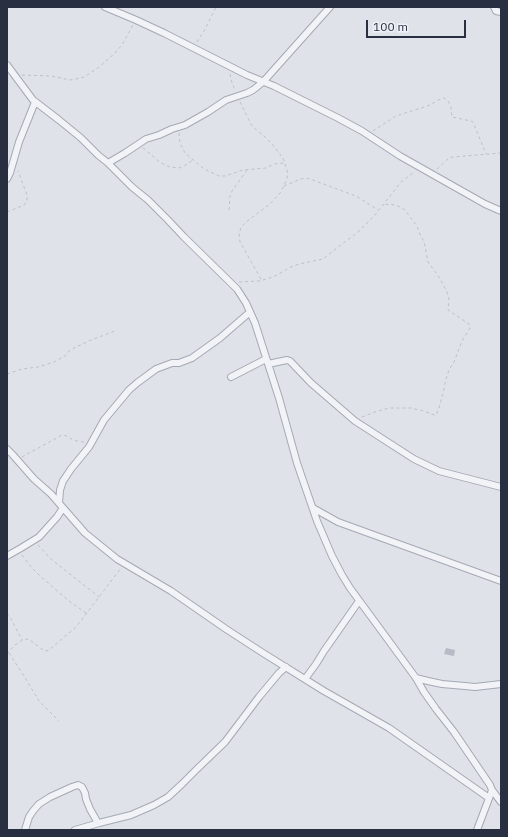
<!DOCTYPE html>
<style>
body{margin:0}
#map{position:relative;width:508px;height:837px;overflow:hidden;background:#dfe2e9;font-family:"IBM Plex Sans",sans-serif}
canvas{display:block}
.frame{position:absolute;inset:0;border:8px solid #272f40;pointer-events:none}
.scale{position:absolute;left:366px;top:20px;width:100px;height:18px;box-sizing:border-box;border:2px solid #272f40;border-top:0;padding-left:5px;font-size:12px;line-height:14px;white-space:nowrap;color:#272f40;-webkit-text-stroke:3px #eef1f6;paint-order:stroke}
</style>
<div id="map">
<canvas width="508" height="837"></canvas>
<div class="frame"></div>
<div class="scale">100 m</div>
</div>
<script>
const ctx = document.querySelector('canvas').getContext('2d');
ctx.lineJoin = 'round';
function fill(path, color) { ctx.fillStyle = color; ctx.fill(path, 'evenodd'); }
const toPath = rows => new Path2D(rows.map(r => 'M' + r).join(''));
function stroke(path, color, width, dash) { ctx.strokeStyle = color; ctx.lineWidth = width; ctx.lineCap = dash ? 'butt' : 'round'; ctx.setLineDash(dash || []); ctx.stroke(path); }
fill(toPath([
 [446,648,455,650,454,656,444,654]
]), '#b6bbc6');
const minor = toPath([
 [105,7,136,20,164,33,247,75,274,86,338,118,362,131,400,156,485,204,501,211],
 [494,7,496,11,501,12],
 [7,65,33,100,59,120,81,138,98,155,108,163,132,187,148,200,168,220,184,237,237,289,246,303,255,323,279,398,297,463,317,521,332,556,342,575,350,588,416,678,424,692,436,709,454,732,490,785,492,790,491,793,477,830],
 [108,163,125,153,146,139,159,135,172,129,185,125,208,112,226,100,247,93,253,90,263,82,330,7],
 [7,179,10,173,19,142,35,102],
 [268,364,287,360,290,361,311,383,355,421,414,459,439,471,501,487],
 [231,377,266,359],
 [7,449,12,454,34,479,51,494,85,533,117,559,171,591,226,629,263,653,324,691,389,728,489,798],
 [59,503,60,490,63,481,71,469,89,447,104,420,129,390,137,383,156,369,172,363,179,363,192,358,220,338,250,312],
 [313,508,338,522,501,581],
 [7,556,21,548,39,537,57,517,63,508],
 [416,678,428,681,442,684,465,686,475,687,501,684],
 [305,679,316,664,324,651,359,601],
 [492,790,501,802],
 [25,830,29,817,33,811,39,804,50,797,72,787,78,785,82,787,85,793,86,799,90,809,98,823],
 [75,830,99,823,131,815,154,805,168,797,182,784,197,769,225,742,259,697,279,673,286,667]
]);
stroke(minor, '#a4a9b3', 8);
stroke(toPath([
 [197,42,204,31,216,7],
 [230,74,232,83,235,90],
 [22,75,51,76,70,80,76,79,84,77,98,68,115,53,122,45,133,25],
 [240,102,252,126,265,137,272,144,283,158,286,167,288,174,286,181,281,192,270,204,246,222,241,227,239,235,240,242,262,281],
 [373,131,396,116,421,108,430,105,438,100,444,98,448,101,451,107,452,117,471,121,473,122,486,154],
 [179,133,180,143,185,153,204,169,219,176,225,176,243,170,266,168,274,164,284,163],
 [143,148,161,163,170,167,179,168,184,166,193,160],
 [437,169,449,158,453,157,501,153],
 [284,186,301,179,305,178,310,179,356,196,378,210],
 [229,210,230,196,232,191,247,170],
 [7,212,24,205,27,201,27,195,18,171],
 [239,282,259,281,267,279,275,276,291,267,299,264,323,259,342,244,353,236,360,230,375,215,401,182,414,172],
 [7,374,22,369,38,367,54,362,65,356,70,350,91,340,115,331],
 [362,417,375,412,389,408,411,408,424,411,434,415,436,415,439,408,444,389,446,379,449,370,454,362,462,341,470,328,469,324,448,310,449,300,447,292,439,277,428,262,424,241,421,237,417,226,404,209,398,206,390,204,383,205],
 [22,457,62,435,67,436,73,440,77,441,84,442],
 [38,545,51,559,99,597],
 [22,555,31,567,40,576,69,601,86,613],
 [7,613,10,617,22,640],
 [9,653,24,676,39,701,59,721],
 [7,654,15,645,24,639,26,639,30,640,43,650,46,651,49,650,76,627,121,568]
]), '#bcc0c7', 1, [3, 3]);
stroke(minor, '#f1f3f7', 6);
</script>
